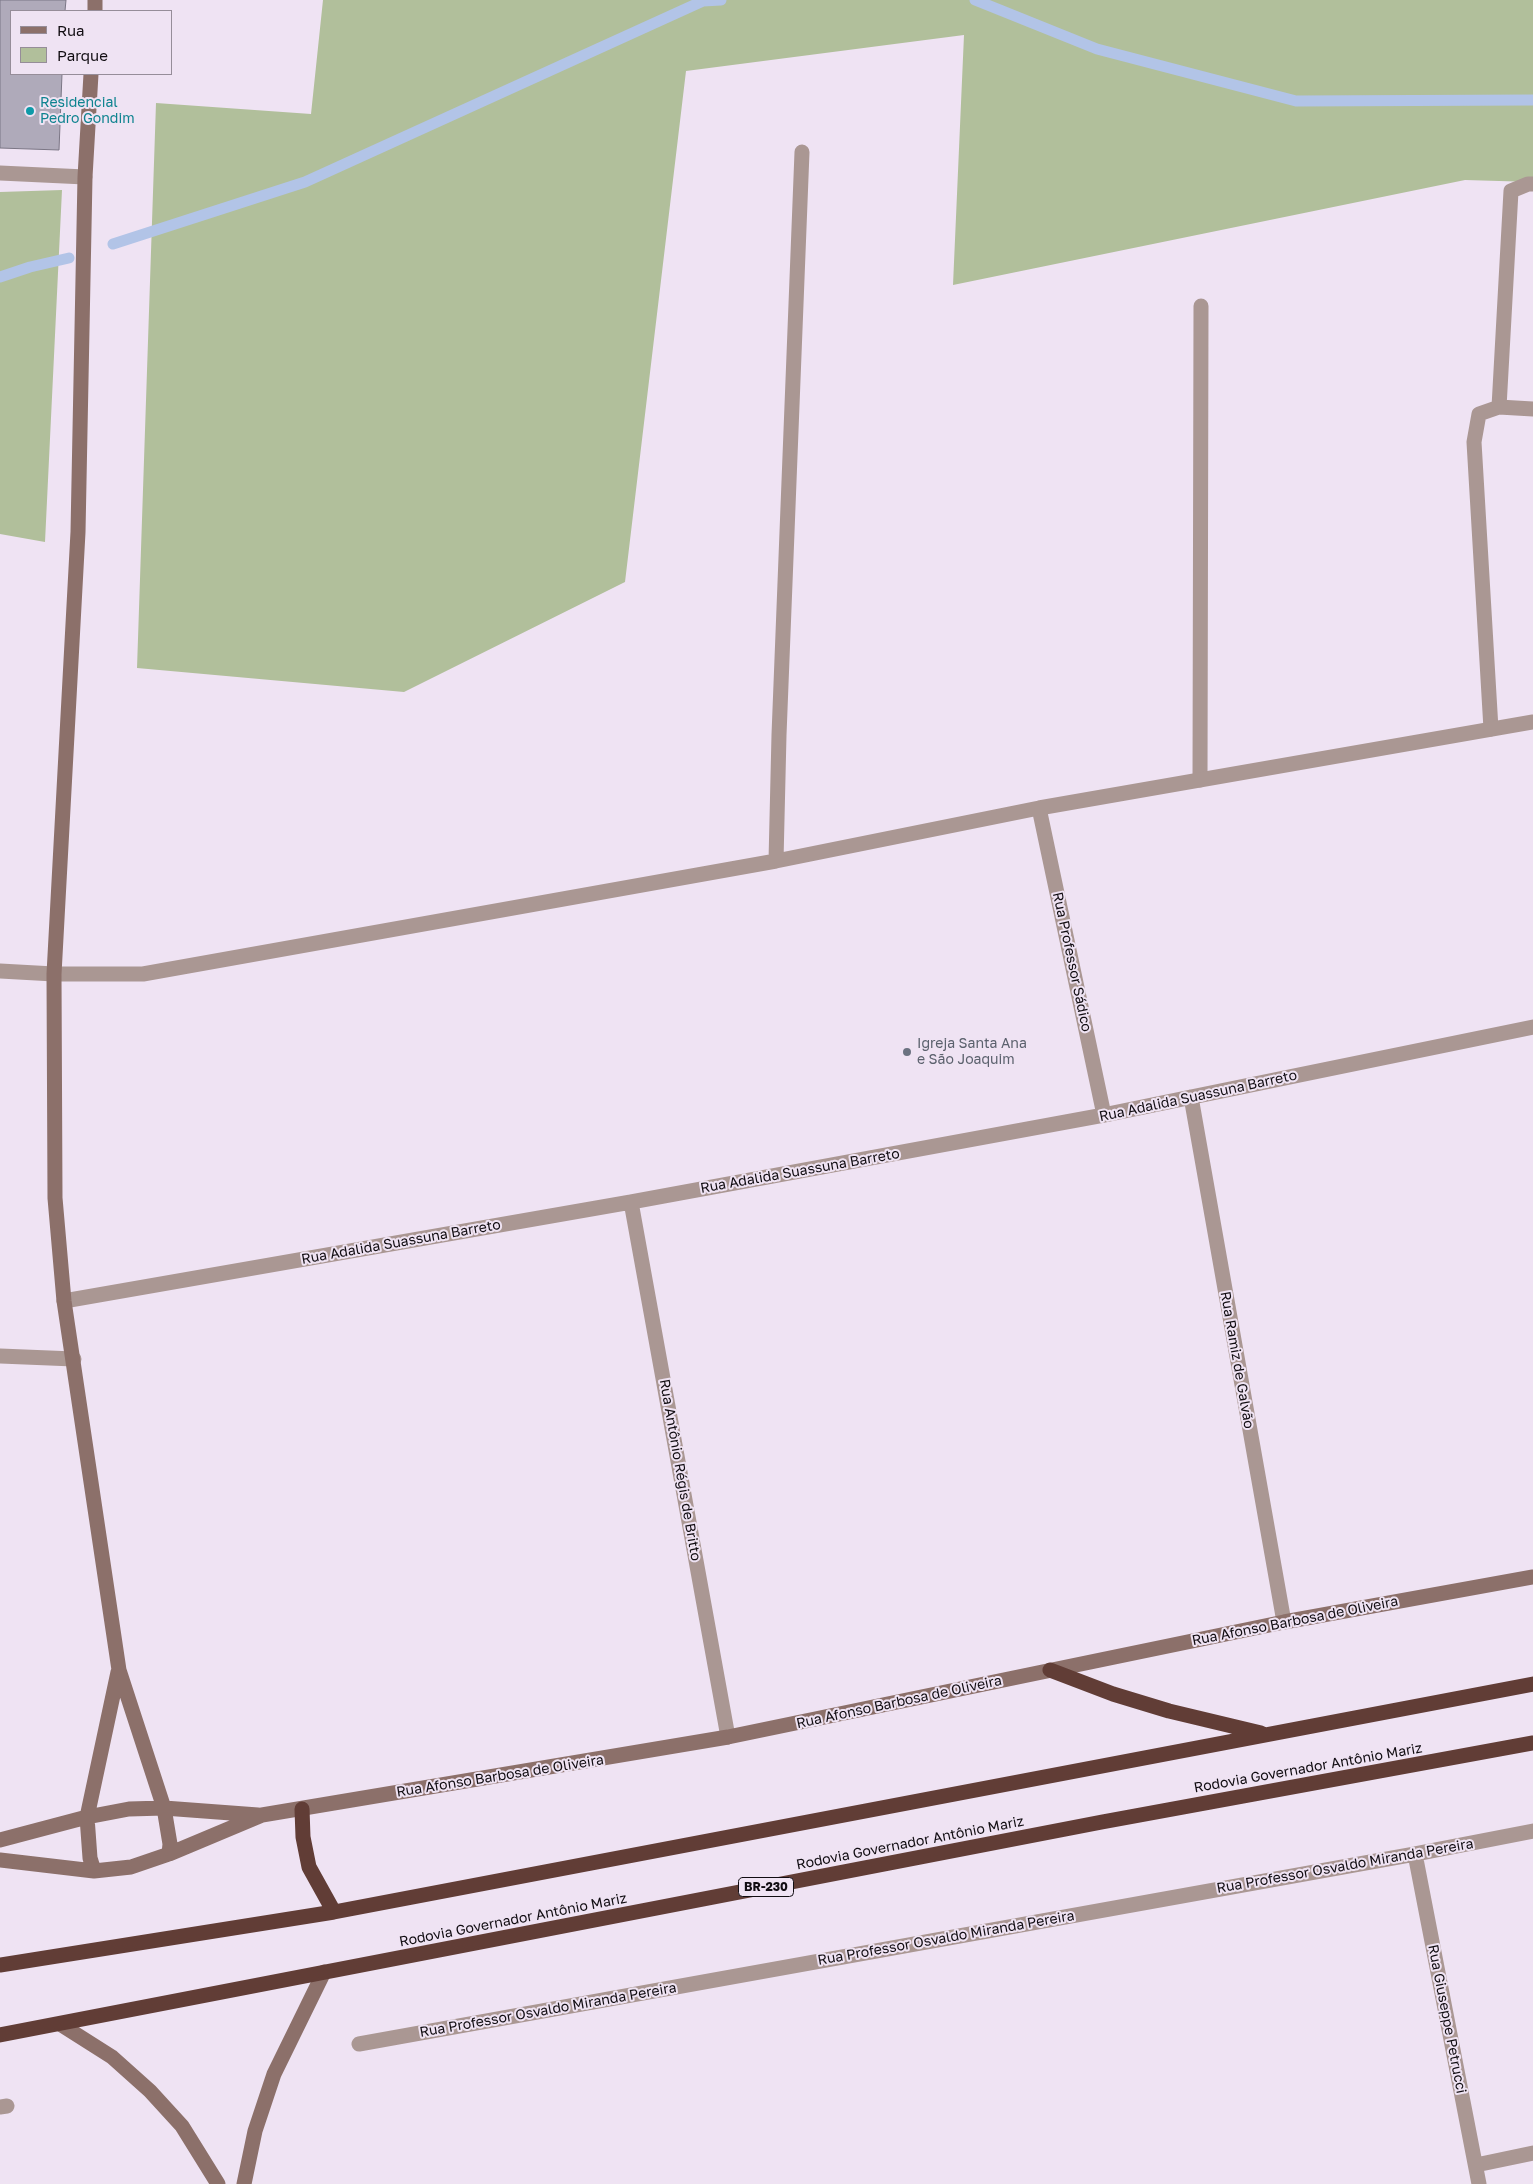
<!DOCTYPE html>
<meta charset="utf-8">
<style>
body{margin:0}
#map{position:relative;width:1533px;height:2184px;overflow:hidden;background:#efe3f3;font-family:"Golos Text",sans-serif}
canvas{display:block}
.legend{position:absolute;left:10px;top:10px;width:162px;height:65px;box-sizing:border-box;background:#efe3f3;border:1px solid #968d99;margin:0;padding:6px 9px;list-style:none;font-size:15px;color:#110d12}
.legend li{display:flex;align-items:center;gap:10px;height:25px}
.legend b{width:25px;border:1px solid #968d99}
</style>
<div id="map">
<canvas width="1533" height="2184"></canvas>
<ul class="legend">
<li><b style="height:6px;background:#8c706a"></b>Rua</li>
<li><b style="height:14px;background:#b1bf9b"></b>Parque</li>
</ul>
</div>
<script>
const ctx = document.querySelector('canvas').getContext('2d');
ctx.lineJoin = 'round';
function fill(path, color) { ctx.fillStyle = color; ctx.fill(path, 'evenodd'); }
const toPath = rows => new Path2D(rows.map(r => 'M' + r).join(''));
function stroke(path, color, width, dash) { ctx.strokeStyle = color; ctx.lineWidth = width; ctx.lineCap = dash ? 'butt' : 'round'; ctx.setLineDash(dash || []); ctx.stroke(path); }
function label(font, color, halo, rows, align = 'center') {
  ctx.font = font + ' "Golos Text",sans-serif'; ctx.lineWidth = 4; ctx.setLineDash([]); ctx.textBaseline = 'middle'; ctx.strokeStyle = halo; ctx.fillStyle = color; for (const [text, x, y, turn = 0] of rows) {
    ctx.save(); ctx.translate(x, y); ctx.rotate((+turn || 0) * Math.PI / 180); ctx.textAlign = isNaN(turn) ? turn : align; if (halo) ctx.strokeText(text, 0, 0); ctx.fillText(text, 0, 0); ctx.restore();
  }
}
fill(toPath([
 [323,0,1533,0,1533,182,1465,180,953,285,964,35,686,71,625,582,404,692,137,668,156,103,311,114],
 [62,190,45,542,0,534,0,192]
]), '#b1bf9b');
stroke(toPath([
 [975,0,1097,49,1296,101,1533,100],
 [113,244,305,182,703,1,721,0],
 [0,277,30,267,69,258]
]), '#b2c4e7', 11);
const building = toPath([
 [0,0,66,0,65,11,11,11,11,74,62,74,59,150,0,148,0,0]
]);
fill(building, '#afaaba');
stroke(building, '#7b7685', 1);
stroke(toPath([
 [1499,407,1511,191,1528,184,1533,184],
 [1491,729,1474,442,1479,414,1499,407,1533,409],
 [1200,780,1201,306]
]), '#aa9793', 15);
stroke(toPath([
 [0,173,85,177],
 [1039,808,1104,1115],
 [776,861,779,735,802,152],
 [0,971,54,974,143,974,776,861,1039,808,1533,722],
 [1191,1097,1284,1622],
 [631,1202,728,1737],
 [64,1301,631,1202,1104,1115,1533,1027],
 [0,1356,74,1359],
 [1415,1854,1479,2184],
 [359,2044,1415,1854,1533,1831],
 [0,2107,7,2106],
 [1476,2165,1533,2153]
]), '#aa9793', 15);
stroke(toPath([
 [95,11,95,0],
 [91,74,85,177,78,532,54,974,55,1198,64,1301,119,1670,164,1808,170,1844,169,1854],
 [0,1840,87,1817,129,1809,164,1808,258,1815],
 [0,1860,94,1871,131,1867,169,1854,262,1815,728,1737,1284,1622,1533,1577],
 [94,1871,90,1858,87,1817,118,1672],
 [60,2024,112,2057,150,2091,182,2126,218,2184],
 [244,2184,255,2131,274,2074,324,1972]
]), '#8c706a', 15);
stroke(toPath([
 [1050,1670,1113,1694,1169,1711,1261,1733],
 [302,1809,303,1837,309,1867,334,1912],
 [0,1965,334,1912,1533,1684],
 [0,2035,1102,1822,1533,1743]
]), '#613d36', 15);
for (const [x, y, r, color] of [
 [30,111,5,"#0f9aa8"],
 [907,1052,5,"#6b7280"]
]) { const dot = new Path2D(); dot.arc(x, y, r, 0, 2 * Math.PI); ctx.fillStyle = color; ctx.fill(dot); stroke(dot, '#efe3f3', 2); }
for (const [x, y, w] of [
 [766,1887,55]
]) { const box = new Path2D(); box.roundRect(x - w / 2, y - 9.5, w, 19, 4); ctx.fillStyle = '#efe3f3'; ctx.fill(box); stroke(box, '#110d12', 1); }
label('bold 12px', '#110d12', null, [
 ["BR-230",766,1887]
]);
label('14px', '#0d838f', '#efe3f3', [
 ["Residencial",40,103],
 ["Pedro Gondim",40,119]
], 'left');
label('14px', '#110d12', '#efe3f3', [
 ["Rua Professor Sádico",1072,962,78],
 ["Rua Adalida Suassuna Barreto",1198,1096,-12],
 ["Rua Adalida Suassuna Barreto",800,1171,-10],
 ["Rua Adalida Suassuna Barreto",401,1242,-10],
 ["Rua Ramiz de Galvão",1237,1360,80],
 ["Rua Antônio Régis de Britto",680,1470,80],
 ["Rua Afonso Barbosa de Oliveira",1295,1621,-11],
 ["Rua Afonso Barbosa de Oliveira",899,1702,-12],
 ["Rodovia Governador Antônio Mariz",1308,1768,-10],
 ["Rua Afonso Barbosa de Oliveira",500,1776,-9],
 ["Rodovia Governador Antônio Mariz",910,1843,-11],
 ["Rua Professor Osvaldo Miranda Pereira",1345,1866,-10],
 ["Rodovia Governador Antônio Mariz",513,1920,-11],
 ["Rua Professor Osvaldo Miranda Pereira",946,1938,-10],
 ["Rua Professor Osvaldo Miranda Pereira",548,2010,-10],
 ["Rua Giuseppe Petrucci",1447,2019,79]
]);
label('14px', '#5b616d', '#efe3f3', [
 ["Igreja Santa Ana",917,1044],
 ["e São Joaquim",917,1060]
], 'left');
</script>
